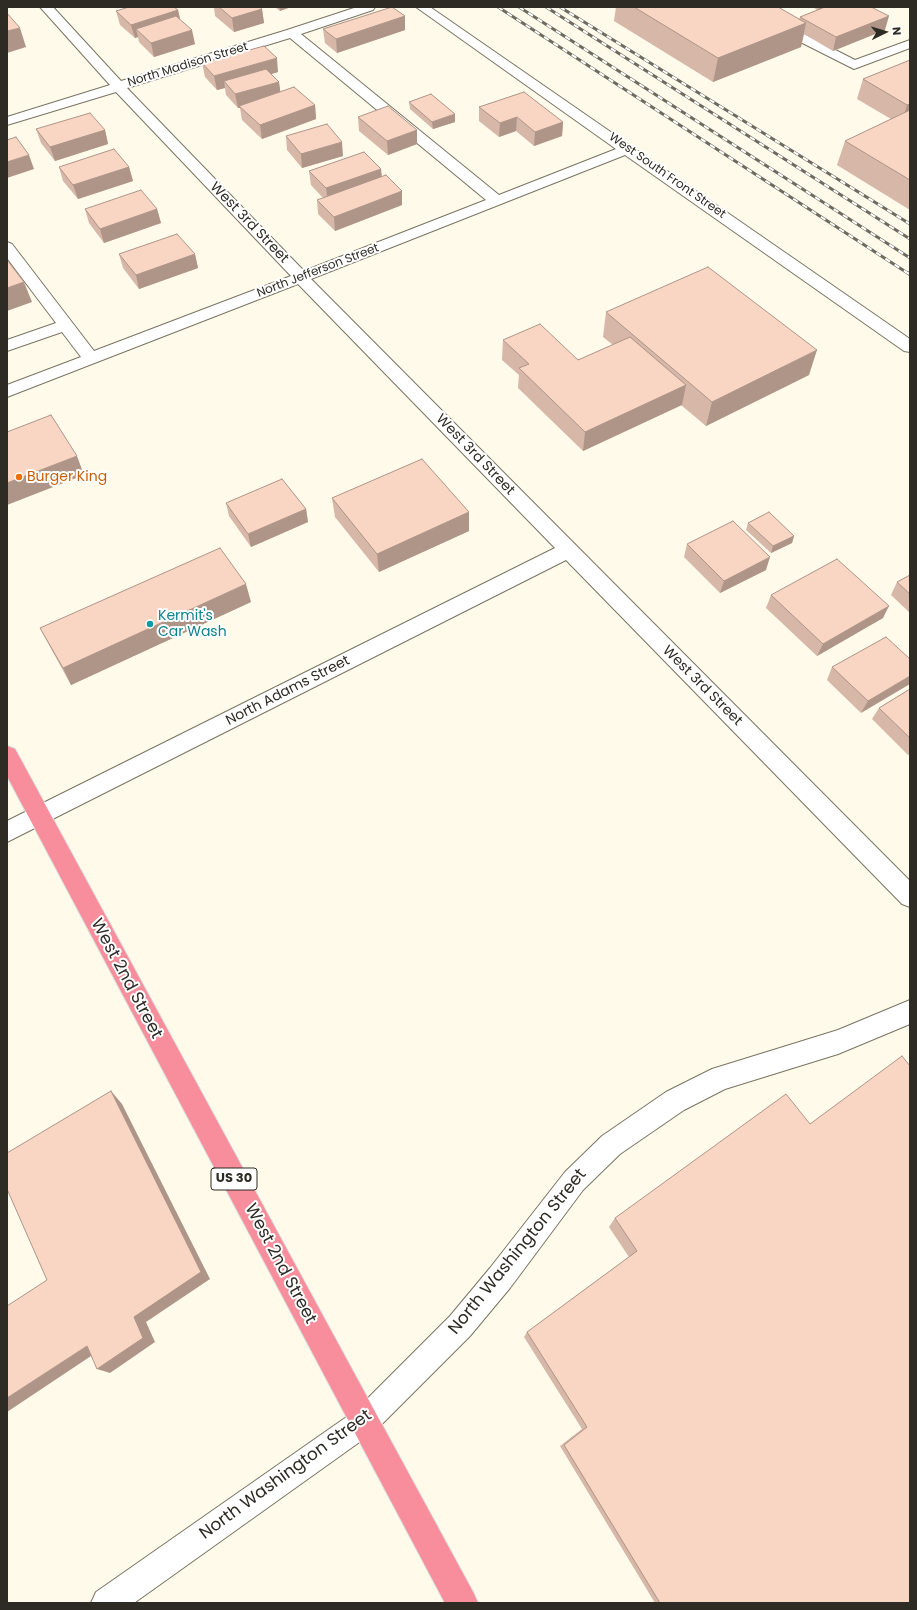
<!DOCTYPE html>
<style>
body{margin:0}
#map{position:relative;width:917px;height:1610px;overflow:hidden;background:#fffaea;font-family:Poppins,sans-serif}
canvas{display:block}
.frame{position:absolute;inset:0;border:8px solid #2d2b23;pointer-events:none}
.north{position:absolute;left:865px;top:12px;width:40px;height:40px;-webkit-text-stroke:3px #fff;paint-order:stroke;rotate:85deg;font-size:11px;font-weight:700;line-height:16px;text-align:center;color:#2d2b23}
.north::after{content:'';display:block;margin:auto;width:14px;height:18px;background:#2d2b23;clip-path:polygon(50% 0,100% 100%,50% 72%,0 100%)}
</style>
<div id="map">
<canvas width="917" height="1610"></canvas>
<div class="frame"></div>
<div class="north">N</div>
</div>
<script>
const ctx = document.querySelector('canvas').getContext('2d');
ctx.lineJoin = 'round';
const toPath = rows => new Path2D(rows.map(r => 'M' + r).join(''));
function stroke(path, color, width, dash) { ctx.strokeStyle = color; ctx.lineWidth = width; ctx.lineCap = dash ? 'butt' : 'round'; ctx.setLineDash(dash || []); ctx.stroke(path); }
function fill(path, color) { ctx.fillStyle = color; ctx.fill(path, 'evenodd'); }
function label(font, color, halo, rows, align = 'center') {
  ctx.font = font + ' Poppins,sans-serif'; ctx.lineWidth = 4; ctx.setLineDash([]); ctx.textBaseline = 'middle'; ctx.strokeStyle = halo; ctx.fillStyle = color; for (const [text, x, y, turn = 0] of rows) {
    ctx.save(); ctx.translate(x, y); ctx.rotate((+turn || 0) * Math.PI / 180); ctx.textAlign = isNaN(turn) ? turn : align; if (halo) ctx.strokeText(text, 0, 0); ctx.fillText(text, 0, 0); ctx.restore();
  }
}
const minor = toPath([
 [40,7,53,7,121,81,287,30,357,7,375,7,373,10,301,34,499,195,616,149,416,7,430,7,910,339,910,352,904,351,625,155,311,279,910,881,910,907,902,904,566,560,7,842,7,821,555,548,298,284,7,397,7,385,81,357,62,332,7,351,7,340,56,323,7,258,7,242,12,244,94,351,291,276,116,92,7,125,7,117,110,85,40,7],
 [290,38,486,200,304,271,127,88,290,38],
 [735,7,751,7,855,60,910,40,910,48,854,69,737,10,735,7],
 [910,1000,910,1024,838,1054,725,1089,684,1110,620,1154,583,1190,510,1288,470,1336,375,1431,134,1603,91,1603,96,1592,355,1411,450,1316,490,1268,565,1172,602,1136,666,1092,712,1069,838,1030,910,1000]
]);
const highway = toPath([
 [7,746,15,749,473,1592,478,1603,445,1603,7,776,7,746]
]);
stroke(minor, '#7a7462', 2);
stroke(highway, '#dddddc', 2);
fill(minor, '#fff');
fill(highway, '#f88d9b');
const railFar1 = toPath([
 [498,7,909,274],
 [519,7,910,258],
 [546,7,910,239],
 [560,7,910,224]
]);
const rail = toPath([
 [908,273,910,274]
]);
stroke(railFar1, '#6d6a60', 3);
stroke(rail, '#6d6a60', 3.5);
stroke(railFar1, '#fff', 2, [5.5]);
stroke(rail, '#fff', 2.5, [7]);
fill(toPath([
 [214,7,260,7,262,9,264,23,234,32,215,16],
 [275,7,291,7,280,11],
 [616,7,778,7,799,19,800,17,817,10,813,7,871,7,885,30,833,51,804,34,801,47,713,82,614,21],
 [178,10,180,19,195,44,154,57,139,42,138,37,135,38,120,25,116,11],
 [323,29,405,30,337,53,325,43],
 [910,60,910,210,837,165,845,141,891,119,857,99,863,79],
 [202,63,278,72,271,74,279,82,280,92,315,105,316,119,262,139,242,120,240,108,238,108,226,95,225,88,217,90,205,77],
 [409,102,455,122,433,129,410,109],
 [479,107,563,122,562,136,534,146,516,131,499,137,479,121],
 [358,117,417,144,388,155,359,131],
 [36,129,105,130,108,144,55,161,41,143],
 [286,136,343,156,302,168,287,150],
 [59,167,129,167,133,181,78,199,63,181],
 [381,169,382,177,402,205,335,231,318,214,317,200,323,198,311,185,309,171],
 [85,209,157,209,161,223,104,243,89,223],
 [119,254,195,254,198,268,139,289,123,268],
 [606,312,809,375,706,426,681,405,583,451,518,388,519,375,502,360,503,340,578,360,613,345,603,337],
 [332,498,469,512,469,531,379,572,335,517],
 [226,503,306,509,308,522,251,547,229,516],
 [748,523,794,536,792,543,771,553,746,530],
 [687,544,766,570,720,593,684,557],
 [910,575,910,613,891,595,897,582],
 [771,595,883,618,817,656,766,608],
 [251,602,71,685,49,645,40,628],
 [910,659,861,713,827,680,832,667],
 [910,689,910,754,908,755,872,719,879,708],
 [615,1218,910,1603,655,1603,560,1446,582,1429,524,1337,527,1332,629,1257,609,1227]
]), '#d6b7a8');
fill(toPath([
 [279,7,291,7,280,11],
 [819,7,827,7,818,10],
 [262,9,264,23,234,32,232,18],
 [178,10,181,24,136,29,138,37,135,38,131,25],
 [405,16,405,30,337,53,336,39],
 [889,16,885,30,833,51,836,37],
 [806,23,801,47,713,82,718,58],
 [20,28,26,47,7,53,7,31],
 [192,30,195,44,154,57,151,43],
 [277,58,278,72,229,87,224,81,225,88,217,90,214,76],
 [279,82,281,96,239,106,240,108,238,108,235,94],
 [910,104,910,121,901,125,907,105],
 [315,105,316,119,262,139,260,125],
 [455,114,455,122,433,129,432,122],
 [517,117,516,131,499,137,500,123],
 [563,122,562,136,534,146,535,132],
 [105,130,108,144,55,161,50,147],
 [417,130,417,144,388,155,387,141],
 [342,142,343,156,302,168,301,154],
 [29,155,34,169,7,178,7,162],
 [129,167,133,181,78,199,73,185],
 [381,169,382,183,328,202,326,188],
 [402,191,402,205,335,231,334,217],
 [157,209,161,223,104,243,100,229],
 [195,254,198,268,139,289,136,275],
 [24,282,32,302,7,311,7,288],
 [817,350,809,375,706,426,712,402],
 [686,385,682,405,583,451,585,432],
 [77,456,84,475,7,505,7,483],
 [306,509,308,522,251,547,248,534],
 [469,512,469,531,379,572,377,554],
 [794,536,792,543,771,553,773,546],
 [770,557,766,570,720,593,724,581],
 [246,584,251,602,71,685,63,668],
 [889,606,883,618,817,656,823,644],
 [910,676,910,684,861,713,868,701],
 [111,1091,122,1104,210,1279,146,1322,155,1342,110,1373,97,1369,134,1317],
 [87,1346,100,1350,7,1412,7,1398]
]), '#ae9588');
const building = toPath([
 [129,7,174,7,178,10,131,25,116,11,129,7],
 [219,7,260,7,262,9,232,18,219,7],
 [392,7,405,16,336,39,323,29,392,7],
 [634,7,778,7,806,23,718,58,634,7],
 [825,7,871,7,889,16,836,37,800,17,825,7],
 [7,13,20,28,7,31,7,13],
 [176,16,192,30,151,43,136,29,176,16],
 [264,46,277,58,214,76,202,63,264,46],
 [910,60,910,104,907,105,863,79,910,60],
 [266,69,279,82,235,94,224,81,266,69],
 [294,87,315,105,260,125,239,106,294,87],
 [524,92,563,122,535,132,517,117,500,123,479,107,524,92],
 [431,94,455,114,432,122,409,102,431,94],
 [388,106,417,130,387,141,358,117,388,106],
 [910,110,910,180,845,141,910,110],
 [90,113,105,130,50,147,36,129,90,113],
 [327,124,342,142,301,154,286,136,327,124],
 [16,137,29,155,7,162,7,140,16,137],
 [114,149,129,167,73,185,59,167,114,149],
 [364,152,381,169,326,188,309,171,364,152],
 [386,175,402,191,334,217,317,200,386,175],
 [141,190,157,209,100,229,85,209,141,190],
 [177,234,195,254,136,275,119,254,177,234],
 [7,260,24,282,7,288,7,260],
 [708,267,817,350,712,402,606,312,708,267],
 [540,324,578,360,630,337,686,385,585,432,519,368,529,364,503,340,540,324],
 [51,415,77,456,7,483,7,432,51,415],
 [422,459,469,512,377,554,332,498,422,459],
 [282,479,306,509,248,534,226,503,282,479],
 [769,512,794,536,773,546,748,523,769,512],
 [733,521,770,557,724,581,687,544,733,521],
 [220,548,246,584,63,668,40,628,220,548],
 [837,559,889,606,823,644,771,595,837,559],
 [910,575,910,594,897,582,910,575],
 [886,637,910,659,910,676,868,701,832,667,886,637],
 [910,689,910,738,879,708,910,689],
 [902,1056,910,1066,910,1603,660,1603,564,1445,587,1427,527,1332,637,1251,615,1218,786,1094,810,1124,902,1056],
 [111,1091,201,1272,134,1317,143,1338,97,1369,87,1346,7,1398,7,1306,47,1280,7,1189,7,1153,111,1091]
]);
fill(building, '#f9d5c3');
stroke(building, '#ae9588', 1);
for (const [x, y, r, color] of [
 [19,477,4,"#e8710a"],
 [150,624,4,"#0f9aa8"]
]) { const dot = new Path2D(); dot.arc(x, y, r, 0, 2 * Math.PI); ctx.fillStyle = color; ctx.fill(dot); stroke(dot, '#fff', 1.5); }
label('12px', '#2d2b23', '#fff', [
 ["North Madison Street",188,65,-17],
 ["West South Front Street",667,176,35],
 ["North Jefferson Street",318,271,-21]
]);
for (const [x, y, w] of [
 [234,1179,46]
]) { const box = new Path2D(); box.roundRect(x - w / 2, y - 11, w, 22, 3); ctx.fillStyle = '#fff'; ctx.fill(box); stroke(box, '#2d2b23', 1); }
label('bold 13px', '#2d2b23', null, [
 ["US 30",234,1179]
]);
label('14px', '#2d2b23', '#fff', [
 ["West 3rd Street",249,223,46],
 ["West 3rd Street",475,455,46],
 ["West 3rd Street",702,686,45],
 ["North Adams Street",288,691,-27]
]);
label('14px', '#c56008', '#fff', [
 ["Burger King",27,477]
], 'left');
label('14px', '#0d838f', '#fff', [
 ["Kermit's",158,616],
 ["Car Wash",158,632]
], 'left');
label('17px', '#2d2b23', '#fff', [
 ["West 2nd Street",126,979,62],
 ["North Washington Street",518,1252,-51],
 ["West 2nd Street",280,1264,62],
 ["North Washington Street",286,1475,-36]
]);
</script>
